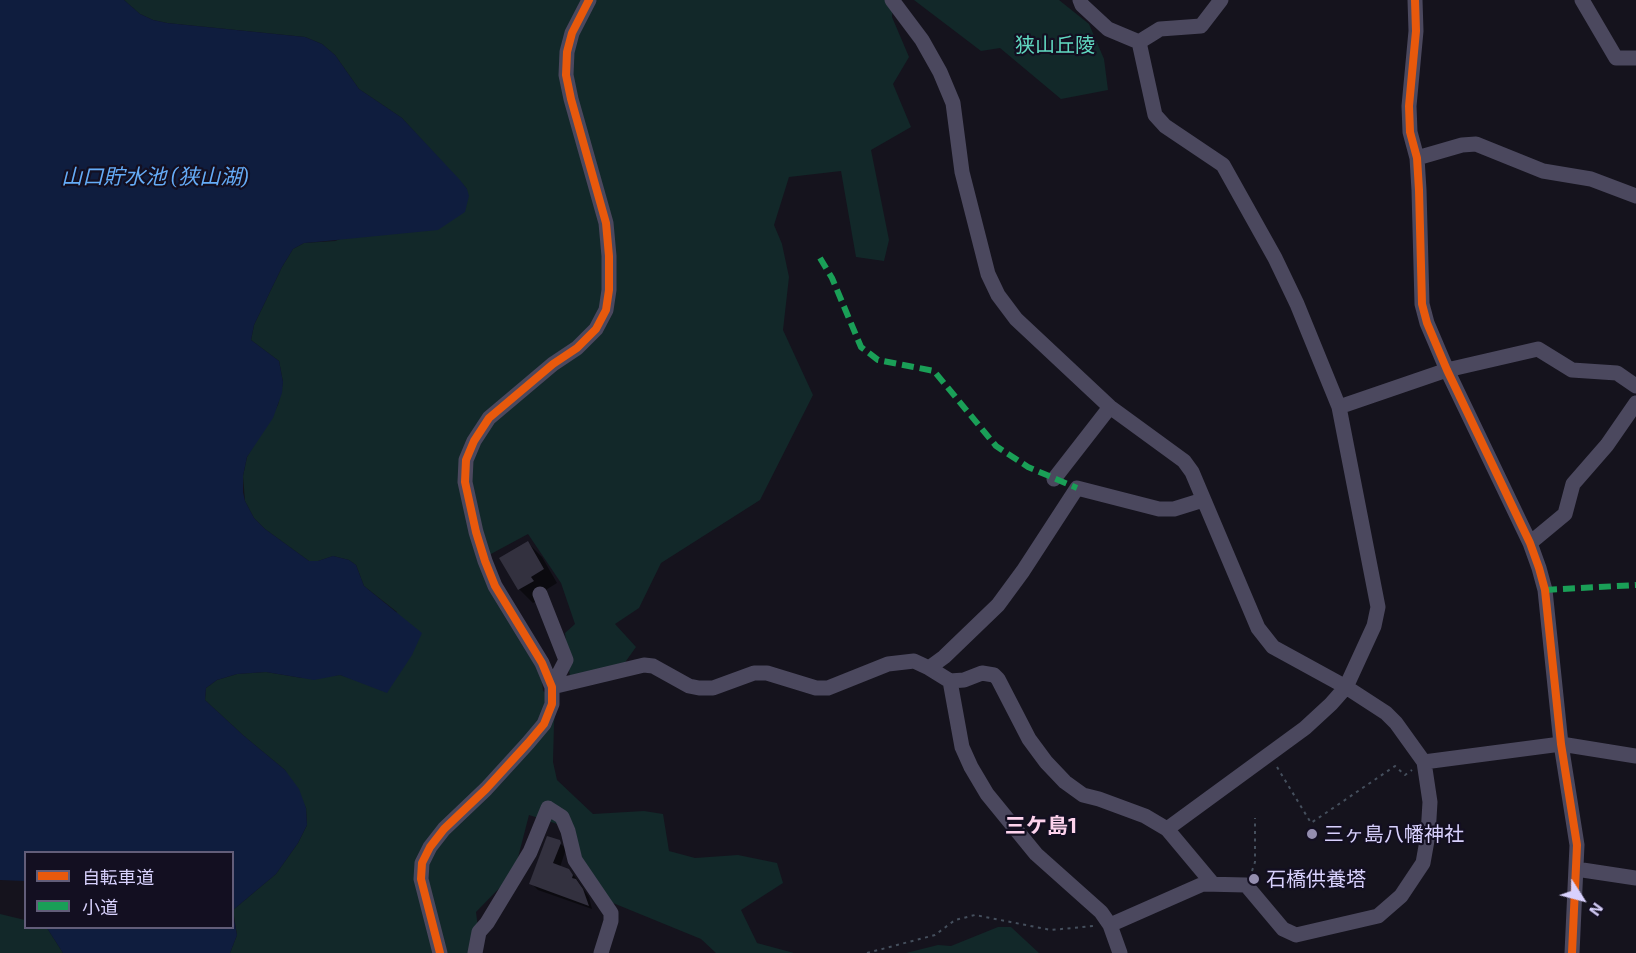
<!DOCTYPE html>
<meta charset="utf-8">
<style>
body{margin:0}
#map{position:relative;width:1636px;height:953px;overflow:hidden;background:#15131d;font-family:"Exo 2","Noto Sans JP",sans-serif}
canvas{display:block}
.legend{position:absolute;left:24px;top:851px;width:210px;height:78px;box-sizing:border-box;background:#130f21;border:2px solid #625d79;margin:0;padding:8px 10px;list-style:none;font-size:18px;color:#d8d1fd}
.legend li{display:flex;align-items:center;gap:12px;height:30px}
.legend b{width:30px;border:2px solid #625d79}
.north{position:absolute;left:1552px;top:869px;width:60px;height:60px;-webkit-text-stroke:4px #130f21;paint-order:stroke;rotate:126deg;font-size:16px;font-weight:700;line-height:24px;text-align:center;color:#d8d1fd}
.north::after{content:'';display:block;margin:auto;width:21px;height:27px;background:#d8d1fd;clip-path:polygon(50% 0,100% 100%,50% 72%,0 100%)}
</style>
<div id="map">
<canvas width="1636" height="953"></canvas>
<ul class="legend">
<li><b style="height:8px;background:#e8590c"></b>自転車道</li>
<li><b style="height:8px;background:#1a9f57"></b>小道</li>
</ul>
<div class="north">N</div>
</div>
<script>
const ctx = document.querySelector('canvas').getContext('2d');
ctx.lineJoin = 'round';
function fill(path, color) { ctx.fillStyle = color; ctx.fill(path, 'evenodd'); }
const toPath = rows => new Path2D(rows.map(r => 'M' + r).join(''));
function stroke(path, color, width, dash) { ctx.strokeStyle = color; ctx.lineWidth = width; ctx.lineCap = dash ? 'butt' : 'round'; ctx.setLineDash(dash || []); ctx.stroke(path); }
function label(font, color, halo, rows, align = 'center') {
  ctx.font = font + ' "Exo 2","Noto Sans JP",sans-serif'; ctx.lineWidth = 4.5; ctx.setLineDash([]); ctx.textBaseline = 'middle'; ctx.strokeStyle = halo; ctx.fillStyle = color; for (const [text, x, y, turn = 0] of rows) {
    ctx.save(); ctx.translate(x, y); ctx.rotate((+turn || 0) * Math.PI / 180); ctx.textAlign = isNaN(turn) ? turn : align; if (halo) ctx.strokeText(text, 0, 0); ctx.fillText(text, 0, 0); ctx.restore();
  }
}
fill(toPath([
 [124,0,893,0,892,17,909,57,893,84,911,127,871,150,889,240,884,261,856,257,841,171,789,177,774,225,782,244,789,277,783,330,813,395,760,500,661,563,639,608,615,624,636,647,621,668,570,677,565,633,575,624,561,583,528,534,489,555,541,671,543,691,557,699,554,723,553,762,557,780,593,814,644,811,663,814,669,851,695,858,738,855,777,863,783,883,741,910,757,943,794,953,716,953,701,939,591,894,570,828,529,815,514,873,476,912,481,953,230,953,237,935,233,910,276,874,298,843,307,825,306,808,285,770,244,736,205,700,206,688,217,680,237,674,266,672,302,678,340,675,357,680,397,612,364,586,356,565,349,560,333,556,318,561,309,561,265,529,254,518,245,501,243,476,247,457,278,405,283,382,279,361,251,340,254,325,282,267,293,249,304,243,335,241,467,189,402,118,359,89,335,55,322,44,305,37,167,23,153,20,140,14],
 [914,0,1059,0,1089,24,1104,59,1108,90,1061,99,1000,48,981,51],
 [0,914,25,920,26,928,47,928,63,953,0,953],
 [998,927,1011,927,1039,953,906,953,938,945,951,946]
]), '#122829');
fill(toPath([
 [0,0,124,0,140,14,153,20,167,23,305,37,322,44,335,55,359,89,402,118,460,180,467,189,469,196,465,212,438,230,316,242,304,243,293,249,282,267,254,325,251,340,279,361,283,382,282,393,273,418,247,457,243,476,243,492,245,501,254,518,265,529,309,561,318,561,333,556,349,560,356,565,364,586,422,633,412,655,387,693,340,675,314,680,266,672,237,674,217,680,206,688,205,700,244,736,285,770,299,789,306,808,307,825,298,843,276,874,233,910,232,852,26,852,25,881,0,880],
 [233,915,237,935,230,953,63,953,47,928,232,928]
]), '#0f1d3e');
fill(toPath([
 [528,543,542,557,557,583,544,591,546,595,533,603,519,589],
 [559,842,566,849,560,867,569,870,576,878,589,897,592,909,538,890,531,883]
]), '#0007');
fill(toPath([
 [528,541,544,569,531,577,534,581,518,590,499,558],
 [547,836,560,840,561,843,553,863,569,869,573,875,572,878,576,879,583,889,589,906,529,884]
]), '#33313f');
stroke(toPath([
 [1277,767,1311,823,1395,766,1405,775,1412,770],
 [1252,871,1255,862,1255,818],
 [867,953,935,935,955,920,975,915,1051,930,1093,926]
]), '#454f5d', 2, [3, 4.5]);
stroke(toPath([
 [892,0,922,40,940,72,953,103,962,172,988,274,998,295,1016,319,1110,407,1184,461,1192,472,1258,628,1273,647,1346,687,1386,713,1396,723,1424,762],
 [1080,0,1082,5,1108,29,1139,42],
 [1221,0,1201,26,1160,29,1139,42,1155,115,1165,126,1223,165,1275,258,1297,304,1339,407],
 [1415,0,1416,31,1409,106,1410,132,1417,158,1419,190,1422,304,1427,323,1447,370,1530,543,1539,568,1545,590,1561,744,1577,845,1572,953],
 [1582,0,1616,58,1636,58],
 [1417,158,1462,145,1476,144,1543,171,1591,179,1636,196],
 [1054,479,1110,407],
 [1530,543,1565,514,1573,484,1607,445,1636,403],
 [540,594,566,660,552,687],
 [929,668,950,681,962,747,971,767,987,794,1036,854,1101,912,1110,925,1120,953],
 [950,681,964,680,982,673,994,675,998,679,1029,739,1046,762,1065,782,1083,795,1099,799,1145,816,1167,829],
 [552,687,644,665,653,666,689,686,699,688,713,688,754,673,767,673,816,688,828,688,888,664,914,661,929,668,944,657,998,605,1023,571,1077,488,1159,509,1174,509,1203,500],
 [1576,869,1636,878],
 [1213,884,1167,829,1305,728,1331,704,1346,687,1374,626,1378,607,1339,407,1447,370,1538,349,1572,370,1617,373,1636,386],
 [1110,925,1203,884,1246,885,1283,929,1296,935,1378,916,1401,896,1423,863,1428,835,1430,802,1424,762,1561,744,1636,756],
 [440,953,421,879,422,863,430,847,444,829,486,789,528,743,544,724,552,704,552,687,542,663,495,586,485,561,476,532,465,482,466,460,474,441,489,418,553,364,577,348,596,329,606,310,609,290,609,256,606,223,571,99,566,75,567,52,572,33,589,0],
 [475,953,479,932,487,923,530,852,548,808,562,817,568,831,575,860,611,913,611,921,601,953]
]), '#4b485e', 15);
stroke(toPath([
 [820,258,832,278,861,347,878,360,934,371,996,446,1028,467,1077,488],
 [1545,590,1636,585]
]), '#1a9f57', 6, [12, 6]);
stroke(toPath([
 [1415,0,1416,31,1409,106,1410,132,1417,158,1419,190,1422,304,1427,323,1447,370,1530,543,1539,568,1545,590,1561,744,1577,845,1572,953],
 [440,953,421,879,422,863,430,847,444,829,486,789,528,743,544,724,552,704,552,687,542,663,495,586,485,561,476,532,465,482,466,460,474,441,489,418,553,364,577,348,596,329,606,310,609,290,609,256,606,223,571,99,566,75,567,52,572,33,589,0]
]), '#e8590c', 8);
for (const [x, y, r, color] of [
 [1312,834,6,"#948eaf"],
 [1254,879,6,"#948eaf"]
]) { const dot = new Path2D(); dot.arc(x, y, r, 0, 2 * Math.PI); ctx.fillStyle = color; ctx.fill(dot); stroke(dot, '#130f21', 2); }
label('20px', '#61d9c1', '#130f21', [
 ["狭山丘陵",1055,45]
]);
label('20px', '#d8d1fd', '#130f21', [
 ["三ヶ島八幡神社",1324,834],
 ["石橋供養塔",1266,879]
], 'left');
label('italic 21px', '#65acf7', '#130f21', [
 ["山口貯水池 (狭山湖)",155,177]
]);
label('bold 21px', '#fdd3ec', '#130f21', [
 ["三ケ島1",1041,826]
]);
</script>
